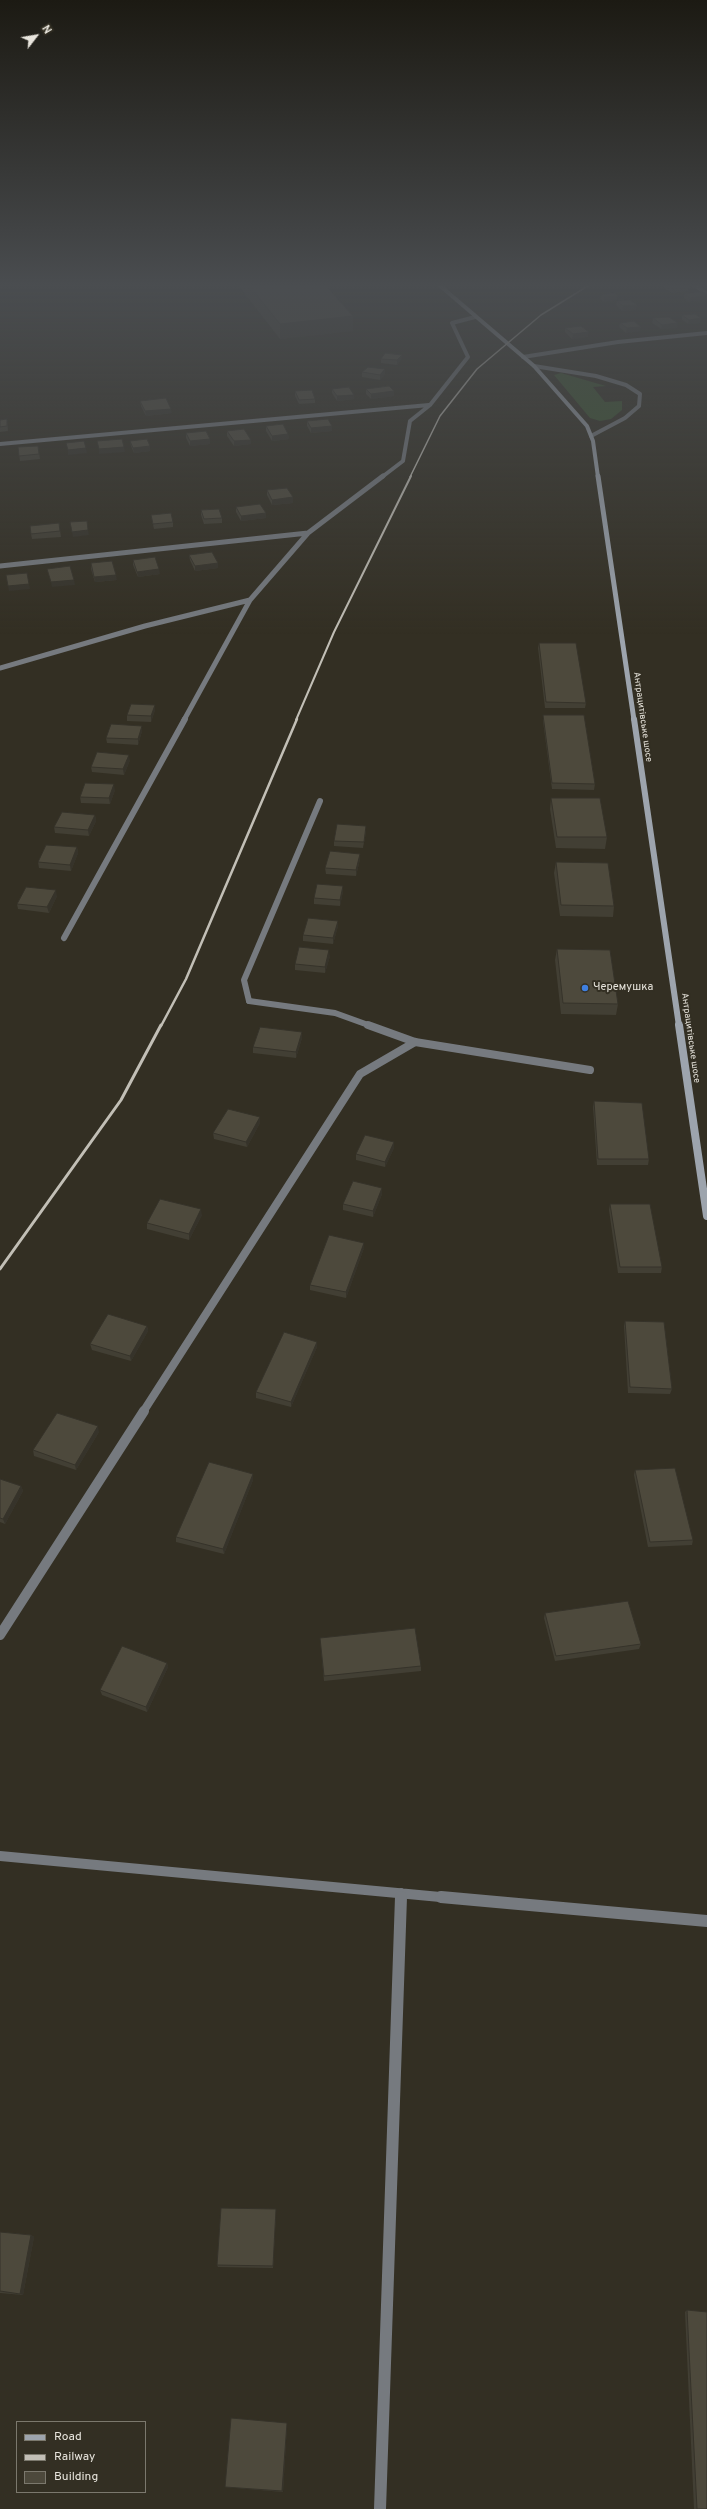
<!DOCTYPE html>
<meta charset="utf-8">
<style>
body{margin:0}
#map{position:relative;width:707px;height:2509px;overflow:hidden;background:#332f23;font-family:Overpass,sans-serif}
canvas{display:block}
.legend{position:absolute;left:16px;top:2421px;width:130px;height:72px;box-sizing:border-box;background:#332f23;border:1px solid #7b786d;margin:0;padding:5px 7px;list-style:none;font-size:12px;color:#e8e5dd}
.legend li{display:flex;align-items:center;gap:8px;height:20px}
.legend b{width:20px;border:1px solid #7b786d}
.north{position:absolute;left:16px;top:16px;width:40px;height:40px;-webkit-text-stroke:3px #332f23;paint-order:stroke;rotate:59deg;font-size:11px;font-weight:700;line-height:16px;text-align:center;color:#e8e5dd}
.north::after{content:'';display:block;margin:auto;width:14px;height:18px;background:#e8e5dd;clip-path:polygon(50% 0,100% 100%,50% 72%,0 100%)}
</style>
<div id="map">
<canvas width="707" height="2509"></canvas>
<ul class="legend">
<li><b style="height:5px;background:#9da4ad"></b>Road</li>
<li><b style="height:5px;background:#c2bfb6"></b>Railway</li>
<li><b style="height:11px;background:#4d493c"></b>Building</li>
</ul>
<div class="north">N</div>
</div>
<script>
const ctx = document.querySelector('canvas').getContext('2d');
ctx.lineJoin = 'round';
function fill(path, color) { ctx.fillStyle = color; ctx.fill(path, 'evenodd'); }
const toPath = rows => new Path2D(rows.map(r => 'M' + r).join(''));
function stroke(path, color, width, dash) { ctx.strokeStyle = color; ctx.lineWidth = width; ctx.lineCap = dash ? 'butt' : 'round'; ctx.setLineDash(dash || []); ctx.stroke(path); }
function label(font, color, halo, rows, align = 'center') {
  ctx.font = font + ' Overpass,sans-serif'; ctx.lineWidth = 4; ctx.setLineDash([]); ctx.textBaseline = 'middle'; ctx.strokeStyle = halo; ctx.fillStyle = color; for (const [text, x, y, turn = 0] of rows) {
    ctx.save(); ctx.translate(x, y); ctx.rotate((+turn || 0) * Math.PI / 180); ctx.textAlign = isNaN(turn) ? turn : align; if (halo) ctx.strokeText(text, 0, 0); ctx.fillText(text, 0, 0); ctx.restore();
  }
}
fill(toPath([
 [561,373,606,386,593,387,605,402,622,401,622,410,611,419,600,421,590,418,554,375]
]), '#3b552e');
stroke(toPath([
 [534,366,596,376,626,385,640,394,639,406,625,418,591,436]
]), '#767a7f', 4);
stroke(toPath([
 [249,1001,335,1013,371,1026]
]), '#767a7f', 6);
stroke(toPath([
 [368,1025,415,1042,590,1070]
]), '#767a7f', 8);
stroke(toPath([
 [692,284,707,293],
 [523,357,618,342,707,333],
 [0,444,429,405],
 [382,477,403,461,410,421,430,405,468,357,452,323,475,317]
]), '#767a7f', 4);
stroke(toPath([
 [0,566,308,533],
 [0,668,145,626,250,600,308,533,383,476],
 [184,720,250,600]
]), '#767a7f', 5);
stroke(toPath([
 [64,938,185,719],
 [249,1001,244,980,320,801]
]), '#767a7f', 6);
stroke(toPath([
 [143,1412,360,1074,415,1042]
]), '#767a7f', 8);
stroke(toPath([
 [0,1635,144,1411],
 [0,1856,451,1898],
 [401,1898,401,1893]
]), '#767a7f', 10);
stroke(toPath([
 [441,1897,707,1921],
 [380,2509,401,1897]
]), '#767a7f', 12);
stroke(toPath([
 [438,284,534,366,587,426,593,441,598,477]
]), '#9da4ad', 4);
stroke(toPath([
 [598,476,634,720]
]), '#9da4ad', 5);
stroke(toPath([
 [634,719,679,1026]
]), '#9da4ad', 6);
stroke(toPath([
 [679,1025,707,1216]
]), '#9da4ad', 8);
stroke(toPath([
 [410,477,440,416,477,369,541,315,591,284]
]), '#c2bfb6', 1.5);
stroke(toPath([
 [296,720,334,632,411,476]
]), '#c2bfb6', 2);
stroke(toPath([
 [161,1026,186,979,297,719]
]), '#c2bfb6', 2.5);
stroke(toPath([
 [0,1269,121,1100,161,1025]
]), '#c2bfb6', 3);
fill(toPath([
 [237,284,324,284,353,331,280,339],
 [649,284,665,284,655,286],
 [665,284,688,291,672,293,664,288],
 [702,292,689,302,684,298,684,294],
 [601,295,617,300,604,302,600,299],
 [617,301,637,305,636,310,622,311,616,305],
 [682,315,701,318,700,323,688,324,682,320],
 [653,318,677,328,661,329,652,323],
 [620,323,641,327,640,331,626,333,619,327],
 [565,328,588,337,572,339,565,332],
 [402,355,401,360,397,365,381,363,381,359],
 [362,372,385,374,380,380,362,377],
 [332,389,354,399,337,401,332,393],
 [366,389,394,391,394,396,371,399,366,394],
 [295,391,315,399,315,403,299,404,295,396],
 [140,401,172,413,146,416,141,406],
 [7,419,8,431,0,432,0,420],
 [307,421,332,426,332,431,311,433,307,426],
 [266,426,288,434,289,439,272,441,266,431],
 [227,431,251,444,234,446,227,436],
 [186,433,210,444,190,446,186,438],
 [130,441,150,446,150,451,134,453,131,446],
 [38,446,40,459,20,461,18,447],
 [267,490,293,497,293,503,272,505,267,495],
 [236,507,266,513,266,518,241,521,236,512],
 [201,510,222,518,222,523,204,524,201,515],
 [151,515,173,522,173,527,154,529],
 [59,523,61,537,32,539,31,534],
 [189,555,218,563,218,568,195,571,190,560],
 [133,560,160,574,138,577,133,565],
 [91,563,117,580,95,582,91,569],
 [539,643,586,703,585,708,545,708,538,648],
 [155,705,155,710,151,722,127,721,127,715],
 [543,715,595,784,594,790,552,789,543,721],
 [142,731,138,745,107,743,106,738],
 [130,760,124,775,92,772,91,767],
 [115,790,110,804,81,803,80,797],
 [551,798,607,837,605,849,556,848,550,809],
 [95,815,96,821,89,836,55,833,54,827],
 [366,832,363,848,334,846,334,841],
 [77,847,78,853,71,871,39,868,38,862],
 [360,854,360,859,356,876,326,874,325,868],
 [556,862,614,906,613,917,560,916,554,873],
 [343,886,343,891,340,906,314,904,314,898],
 [57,896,49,913,18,909,17,904],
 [338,926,333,944,303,941,303,935],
 [557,949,618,1004,616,1015,561,1014,555,960],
 [330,956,325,973,295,970,295,964],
 [302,1032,302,1038,296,1058,253,1053,253,1047],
 [594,1101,649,1159,648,1165,597,1165,593,1107],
 [260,1123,247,1147,214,1139,213,1133],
 [394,1142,394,1148,385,1167,356,1160,356,1154],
 [382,1188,382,1194,373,1217,343,1210,343,1204],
 [610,1204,662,1267,661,1273,618,1273,609,1210],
 [202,1215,189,1240,147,1229,147,1223],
 [364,1248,346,1298,310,1290,310,1285],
 [625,1321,672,1389,670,1394,628,1393,624,1326],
 [147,1326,148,1331,131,1361,92,1350,90,1344],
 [317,1342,317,1347,291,1407,256,1398,256,1392],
 [99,1432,76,1470,34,1456,33,1450],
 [635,1470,693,1540,692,1545,648,1547,634,1475],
 [253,1474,253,1480,224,1554,176,1542,176,1537],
 [0,1479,21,1486,23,1491,5,1524,0,1522],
 [545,1613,641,1644,639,1649,555,1661,544,1618],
 [320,1638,421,1666,421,1671,324,1681],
 [167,1663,168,1667,147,1712,102,1695,100,1690],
 [276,2209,276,2211,273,2268,218,2267,217,2265],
 [0,2232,31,2235,34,2237,23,2295,0,2293],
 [687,2310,707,2509,694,2509,685,2312],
 [287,2423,287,2424,283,2492,225,2487]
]), '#423f34');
fill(toPath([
 [656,284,665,284,655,286],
 [689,287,688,291,672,293,673,289],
 [618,296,617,300,604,302,604,297],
 [707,296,707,300,689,302,690,298],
 [637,305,636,310,622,311,623,306],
 [353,316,353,331,280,339,280,324],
 [701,318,700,323,688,324,689,320],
 [678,323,677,328,661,329,662,325],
 [641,327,640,331,626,333,627,328],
 [589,332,588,337,572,339,573,334],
 [402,355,401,360,397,365,397,360],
 [385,369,385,374,380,380,380,375],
 [394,391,394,396,371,399,371,394],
 [354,395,354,399,337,401,337,396],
 [171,409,172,413,146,416,145,411],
 [332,426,332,431,311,433,311,428],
 [288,434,289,439,272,441,272,436],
 [210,439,210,444,190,446,190,441],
 [251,440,251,444,234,446,234,441],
 [150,446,150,451,134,453,133,448],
 [124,447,125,452,99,454,99,449],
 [86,448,87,453,68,455,68,450],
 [293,497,293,503,272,505,272,500],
 [266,513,266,518,241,521,241,516],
 [88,530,89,535,73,537,72,532],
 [218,563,218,568,195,571,195,566],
 [159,569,160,574,138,577,137,572],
 [116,575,117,580,95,582,94,577],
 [74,580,75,585,52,587,51,582],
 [29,584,30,589,9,591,8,586],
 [155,705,155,710,151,722,151,716],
 [142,726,142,731,138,745,138,739],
 [129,755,130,760,124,775,123,769],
 [114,784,115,790,110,804,109,798],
 [95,815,96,821,89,836,88,830],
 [366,826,366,832,363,848,364,842],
 [77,847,78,853,71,871,70,865],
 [360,854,360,859,356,876,356,870],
 [343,886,343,891,340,906,340,900],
 [56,890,57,896,49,913,47,907],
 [338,921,338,926,333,944,333,938],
 [329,950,330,956,325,973,325,967],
 [302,1032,302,1038,296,1058,296,1052],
 [260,1117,260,1123,247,1147,246,1142],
 [394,1142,394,1148,385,1167,385,1162],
 [382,1188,382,1194,373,1217,373,1211],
 [201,1209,202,1215,189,1240,189,1234],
 [364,1243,364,1248,346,1298,346,1292],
 [147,1326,148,1331,131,1361,130,1356],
 [317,1342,317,1347,291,1407,291,1402],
 [98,1426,99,1432,76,1470,75,1465],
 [253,1474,253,1480,224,1554,223,1549],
 [21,1486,23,1491,5,1524,3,1519],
 [167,1663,168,1667,147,1712,146,1707],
 [31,2235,34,2237,23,2295,20,2294],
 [287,2423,287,2424,283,2492,282,2491]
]), '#36332a');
const building = toPath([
 [248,284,324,284,353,316,280,324,248,284],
 [665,284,684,284,689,287,673,289,665,284],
 [702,292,707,295,707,296,690,298,684,294,702,292],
 [614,293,618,296,604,297,601,295,614,293],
 [630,300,637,305,623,306,617,301,630,300],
 [695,314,701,318,689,320,682,315,695,314],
 [669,317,678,323,662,325,653,318,669,317],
 [634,321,641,327,627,328,620,323,634,321],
 [581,326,589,332,573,334,565,328,581,326],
 [385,353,402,355,397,360,381,359,385,353],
 [368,367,385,369,380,375,362,372,368,367],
 [389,386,394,391,371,394,366,389,389,386],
 [349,387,354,395,337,396,332,389,349,387],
 [312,390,315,399,299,400,295,391,312,390],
 [166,398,171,409,145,411,140,401,166,398],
 [7,419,7,426,0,427,0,420,7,419],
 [328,419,332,426,311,428,307,421,328,419],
 [283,424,288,434,272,436,266,426,283,424],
 [244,429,251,440,234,441,227,431,244,429],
 [206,431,210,439,190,441,186,433,206,431],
 [122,439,124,447,99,449,97,441,122,439],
 [147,439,150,446,133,448,130,441,147,439],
 [84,441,86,448,68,450,66,443,84,441],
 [38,446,39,454,19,456,18,447,38,446],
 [287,488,293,497,272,500,267,490,287,488],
 [260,504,266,513,241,516,236,507,260,504],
 [219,509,222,518,204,519,201,510,219,509],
 [171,513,173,522,153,524,151,515,171,513],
 [87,521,88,530,72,532,70,522,87,521],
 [59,523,60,531,31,534,30,526,59,523],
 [212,552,218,563,195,566,189,555,212,552],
 [155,557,159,569,137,572,133,560,155,557],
 [112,561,116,575,94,577,91,563,112,561],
 [70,566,74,580,51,582,47,569,70,566],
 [27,573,29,584,8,586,6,575,27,573],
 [539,643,576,643,586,703,546,702,539,643],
 [131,704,155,705,151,716,127,715,131,704],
 [543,715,584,715,595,784,552,783,543,715],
 [111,724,142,726,138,739,106,738,111,724],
 [97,752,129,755,123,769,91,767,97,752],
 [85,783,114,784,109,798,80,797,85,783],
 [551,798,600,798,607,837,557,837,551,798],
 [62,812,95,815,88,830,54,827,62,812],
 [337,824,366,826,364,842,334,841,337,824],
 [46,845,77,847,70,865,38,862,46,845],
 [330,851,360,854,356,870,325,868,330,851],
 [556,862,608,863,614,906,561,905,556,862],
 [317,884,343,886,340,900,314,898,317,884],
 [26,887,56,890,47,907,17,904,26,887],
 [308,918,338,921,333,938,303,935,308,918],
 [299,947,329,950,325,967,295,964,299,947],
 [557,949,610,950,618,1004,563,1003,557,949],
 [260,1027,302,1032,296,1052,253,1047,260,1027],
 [594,1101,642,1103,649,1159,598,1159,594,1101],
 [228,1109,260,1117,246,1142,213,1133,228,1109],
 [365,1135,394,1142,385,1162,356,1154,365,1135],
 [353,1181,382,1188,373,1211,343,1204,353,1181],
 [160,1199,201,1209,189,1234,147,1223,160,1199],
 [610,1204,650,1204,662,1267,620,1267,610,1204],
 [329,1235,364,1243,346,1292,310,1285,329,1235],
 [108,1314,147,1326,130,1356,90,1344,108,1314],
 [625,1321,664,1322,672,1389,630,1387,625,1321],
 [284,1332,317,1342,291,1402,256,1392,284,1332],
 [57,1413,98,1426,75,1465,33,1450,57,1413],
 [209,1462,253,1474,223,1549,176,1537,209,1462],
 [675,1468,693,1540,650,1542,635,1470,675,1468],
 [0,1479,21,1486,3,1519,0,1518,0,1479],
 [628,1601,641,1644,556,1656,545,1613,628,1601],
 [415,1628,421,1666,324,1676,320,1638,415,1628],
 [122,1646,167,1663,146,1707,100,1690,122,1646],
 [221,2208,276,2209,273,2266,217,2265,221,2208],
 [0,2232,31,2235,20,2294,0,2291,0,2232],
 [687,2310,707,2312,707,2509,697,2509,687,2310],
 [231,2418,287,2423,282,2491,225,2487,231,2418]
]);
fill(building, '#4d493c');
stroke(building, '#36332a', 1);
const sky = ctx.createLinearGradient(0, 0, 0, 635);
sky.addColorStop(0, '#1c1a13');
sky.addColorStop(0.45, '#4a4d50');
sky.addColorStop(1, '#4a4d5000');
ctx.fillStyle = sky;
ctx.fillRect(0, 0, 707, 635);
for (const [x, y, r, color] of [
 [585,988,4,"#3f7fe0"]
]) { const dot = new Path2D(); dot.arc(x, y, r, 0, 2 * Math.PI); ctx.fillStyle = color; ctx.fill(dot); stroke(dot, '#332f23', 1.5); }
label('9px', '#e8e5dd', '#332f23', [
 ["Антрацитівське шосе",642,717,82],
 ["Антрацитівське шосе",690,1038,82]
]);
label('11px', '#e8e5dd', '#332f23', [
 ["Черемушка",593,988]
], 'left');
</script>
